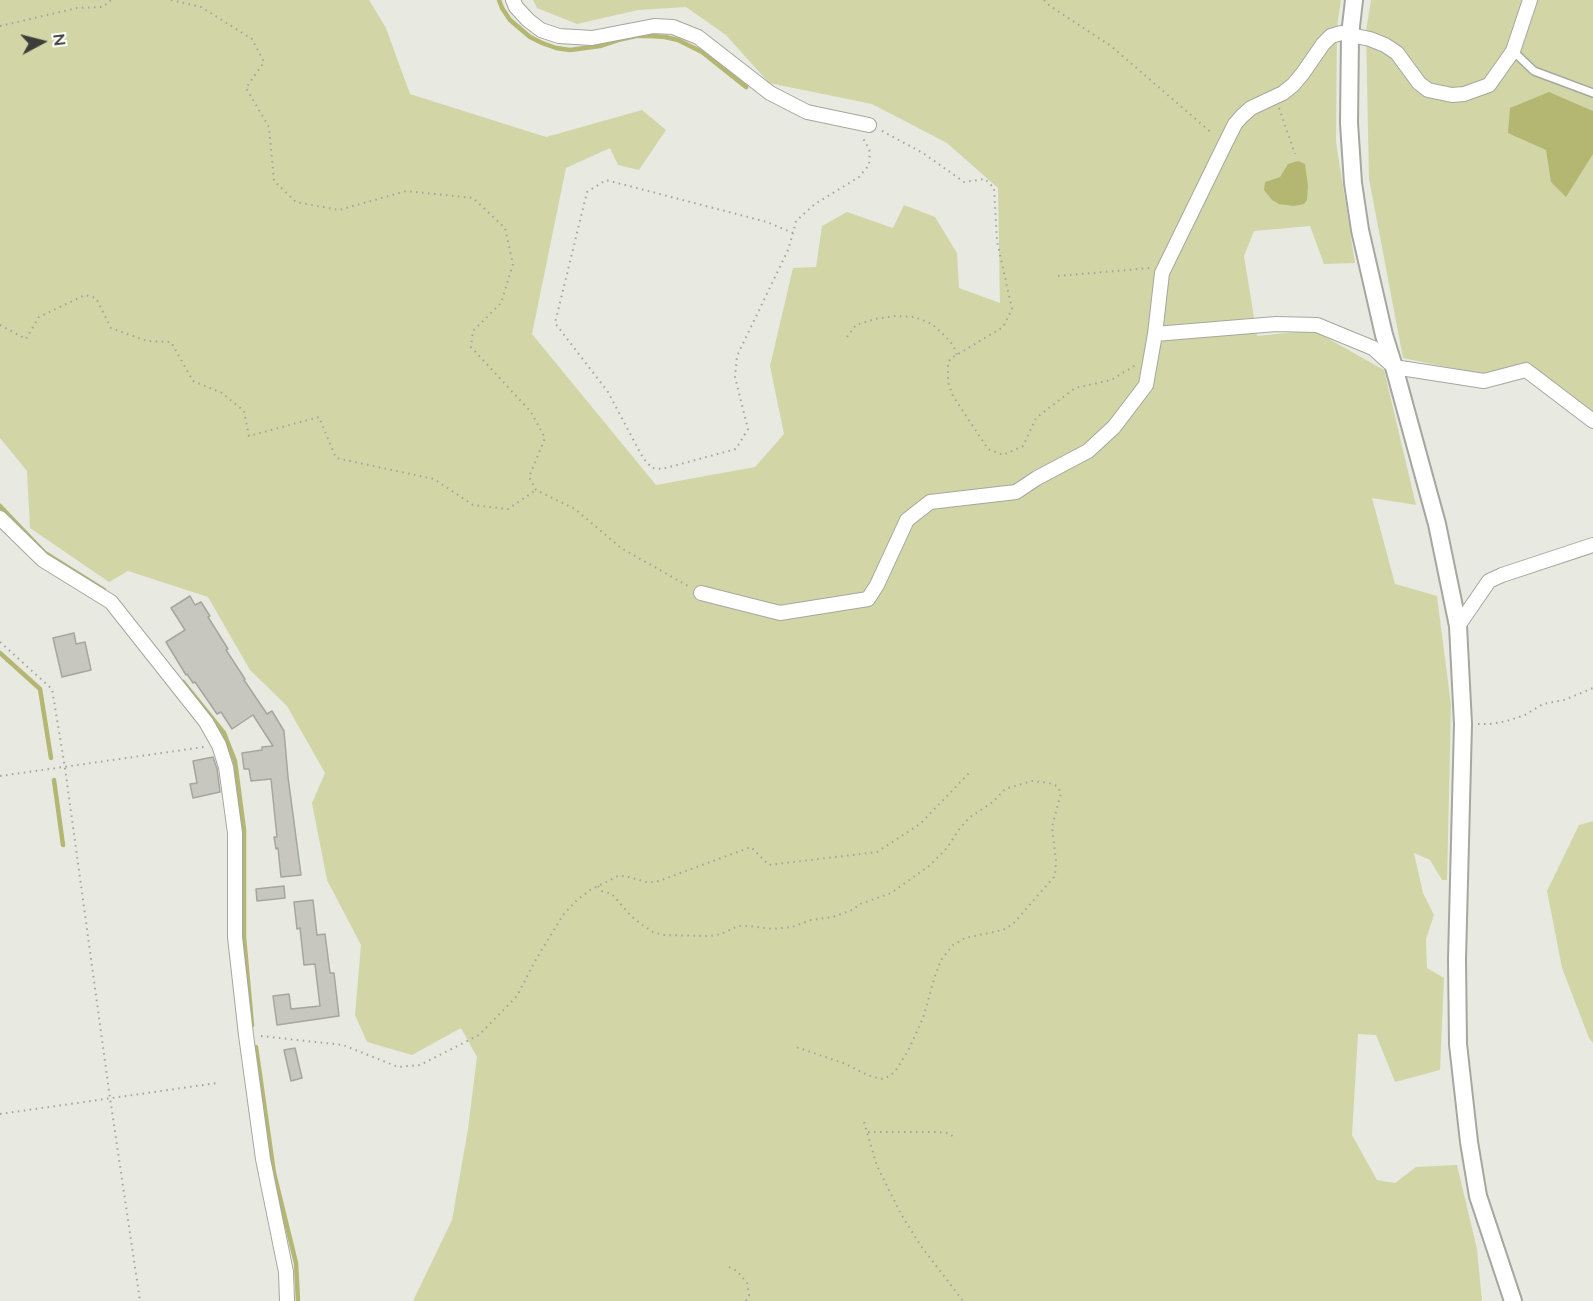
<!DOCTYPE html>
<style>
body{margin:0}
#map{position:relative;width:1593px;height:1301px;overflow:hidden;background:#e8e9e1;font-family:Lato,sans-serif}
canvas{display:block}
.north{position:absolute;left:12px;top:12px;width:60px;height:60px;-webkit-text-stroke:4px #fffffe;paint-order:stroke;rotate:83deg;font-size:16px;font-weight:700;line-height:24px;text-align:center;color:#3d3d3a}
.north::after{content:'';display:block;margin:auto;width:21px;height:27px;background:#3d3d3a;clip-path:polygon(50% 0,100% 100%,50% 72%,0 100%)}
</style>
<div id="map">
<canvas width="1593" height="1301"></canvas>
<div class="north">N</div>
</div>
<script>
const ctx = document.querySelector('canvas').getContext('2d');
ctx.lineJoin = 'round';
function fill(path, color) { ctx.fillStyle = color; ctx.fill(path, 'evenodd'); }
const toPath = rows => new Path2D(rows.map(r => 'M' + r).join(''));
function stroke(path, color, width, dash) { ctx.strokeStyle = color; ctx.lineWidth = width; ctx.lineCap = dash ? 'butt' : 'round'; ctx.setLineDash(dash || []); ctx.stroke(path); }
fill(toPath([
 [0,0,369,0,386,28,410,94,546,137,642,110,666,130,639,170,618,165,610,148,566,168,532,334,656,485,755,467,784,434,770,366,793,268,816,267,822,226,847,212,893,228,904,205,935,217,957,253,959,288,1000,303,998,188,947,143,872,104,769,83,726,35,686,7,638,10,577,24,537,8,533,0,1341,0,1337,26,1336,142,1355,263,1324,264,1310,226,1254,231,1244,256,1257,336,1313,330,1384,370,1416,505,1372,498,1395,584,1437,596,1451,705,1447,880,1442,880,1430,860,1414,853,1423,893,1434,915,1426,939,1427,968,1444,978,1440,1070,1395,1082,1376,1035,1358,1034,1352,1135,1377,1180,1395,1183,1416,1167,1457,1165,1477,1249,1482,1301,413,1301,452,1220,468,1129,477,1057,461,1028,412,1055,367,1042,355,1015,361,945,327,880,312,803,325,773,287,706,250,670,208,597,128,571,109,582,30,528,27,471,0,438],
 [1371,0,1593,0,1593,415,1528,366,1484,375,1403,358,1369,179,1366,31],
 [1593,821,1593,1043,1589,1038,1562,968,1547,891,1579,825]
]), '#d2d6a6');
fill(toPath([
 [1549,92,1593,111,1593,154,1566,197,1551,182,1546,150,1508,133,1510,108],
 [1298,161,1305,164,1308,186,1307,200,1304,204,1294,206,1279,204,1272,200,1264,190,1265,182,1280,177,1288,164]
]), '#b3b771');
stroke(toPath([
 [499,0,502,8,510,20,530,37,542,43,556,48,570,50,600,46,618,40,636,36,651,36,665,37,678,40,702,52,746,87],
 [0,506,45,553,104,590],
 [0,653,40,689,51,758],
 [183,682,224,733,235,761,244,830,244,937,252,1025],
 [54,780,63,845],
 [256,1047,274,1173,296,1263,298,1301]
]), '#b3b771', 4.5);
const building = toPath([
 [190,596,195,605,201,602,210,616,208,617,228,649,226,650,245,679,244,680,267,714,272,711,284,731,288,777,301,875,281,877,278,848,276,849,274,837,277,837,271,779,251,781,249,769,244,769,242,753,262,750,262,747,273,746,253,715,232,729,221,712,217,714,195,682,193,683,187,674,186,675,166,642,185,630,171,608,190,596],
 [74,633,76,644,85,642,91,670,62,677,53,638,74,633],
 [213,757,217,769,220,792,193,798,190,784,197,783,193,761,213,757],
 [284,886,285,898,257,901,256,889,284,886],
 [313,900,317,935,325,934,330,973,334,973,339,1016,277,1025,273,996,289,994,291,1009,320,1006,315,964,304,965,300,928,297,929,294,902,313,900],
 [295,1048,302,1078,291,1081,284,1050,295,1048]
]);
fill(building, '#c7c7bf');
stroke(building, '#a5a69e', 1.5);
const service = toPath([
 [1513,51,1534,71,1593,93]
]);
const minor = toPath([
 [513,0,516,7,528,20,541,30,559,36,592,38,654,26,673,27,698,37,770,93,807,112,869,125],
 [1155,334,1276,324,1317,325,1373,348,1394,367,1484,381,1526,370,1593,421],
 [0,518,43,560,111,602,206,722,219,745,226,767,235,833,235,937,246,1035,263,1159,286,1272,287,1301],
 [701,593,780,613,868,599,877,585,907,520,930,502,1016,492,1037,478,1088,451,1114,427,1146,385,1155,334,1162,273,1225,144,1235,124,1242,116,1251,108,1283,93,1293,85,1303,73,1323,44,1331,36,1341,33,1370,39,1385,45,1397,53,1419,83,1428,90,1452,95,1464,94,1489,85,1513,51,1530,0],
 [1458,626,1489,581,1502,575,1593,545]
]);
const tertiary = toPath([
 [1354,0,1350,35,1349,123,1353,183,1360,230,1384,335,1394,367,1437,524,1458,626,1463,724,1457,959,1458,1044,1469,1142,1478,1196,1513,1301]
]);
stroke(service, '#a6a79f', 10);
stroke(minor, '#a6a79f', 16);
stroke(tertiary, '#a6a79f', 20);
stroke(toPath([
 [171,0,201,7,252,39,264,62,246,88,269,127,274,181,296,202,339,210,406,191,473,198,505,228,513,264,501,303,473,331,471,347,531,412,545,438,529,477,536,490,575,509,621,548,688,586],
 [1044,0,1050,6,1111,46,1213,134],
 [0,26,77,8,103,7,111,0],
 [1279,108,1295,154],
 [882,131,923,153,964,182,985,179,994,188,997,241,1012,309,1003,327,950,359,948,365,948,382,953,396,988,449,1003,455,1023,446,1036,418,1075,388,1111,380,1136,365],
 [793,233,767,222,606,180,587,192,555,323,608,392,643,458,652,468,662,469,736,449,748,429,735,377,737,356,788,250,793,233,796,221,815,204,859,177,869,165,870,152,865,141,862,138],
 [1058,276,1150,268],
 [0,325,26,339,39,317,85,295,96,298,111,328,147,341,171,342,193,381,222,393,244,411,249,436,319,417,336,458,434,479,473,505,508,509,536,490],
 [847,337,856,325,875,319,894,316,915,317,932,324,945,336,953,345,957,355],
 [0,642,52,689,65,768,110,1098,140,1301],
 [1478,724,1490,724,1507,721,1525,715,1543,704,1564,700,1593,688],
 [0,776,204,747],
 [598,886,602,891,612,894,631,916,641,924,653,932,663,935,710,936,721,934,738,926,750,926,772,929,792,927,811,920,833,917,852,910,860,904,891,893,929,866,947,848,960,828,970,817,993,802,1005,789,1032,781,1049,783,1057,786,1061,793,1052,827,1056,861,1055,876,1013,924,1003,930,965,938,953,945,941,960,935,976,923,1018,908,1051,896,1070,890,1076,881,1079,867,1075,846,1064,796,1047],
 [261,1036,343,1045,398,1067,420,1065,479,1035,517,996,535,961,563,915,576,901,590,890,618,876,625,876,646,882,656,882,751,847,769,865,877,852,920,824,970,772],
 [0,1114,217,1083],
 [864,1122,877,1166,901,1214,921,1246,963,1301],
 [868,1132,937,1132,948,1133,954,1137],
 [729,1267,737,1271,747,1283,749,1295,746,1301]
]), '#a3a49e', 2, [1.5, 4.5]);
stroke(service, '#fff', 7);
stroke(minor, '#fff', 14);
stroke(tertiary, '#fff', 16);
</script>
